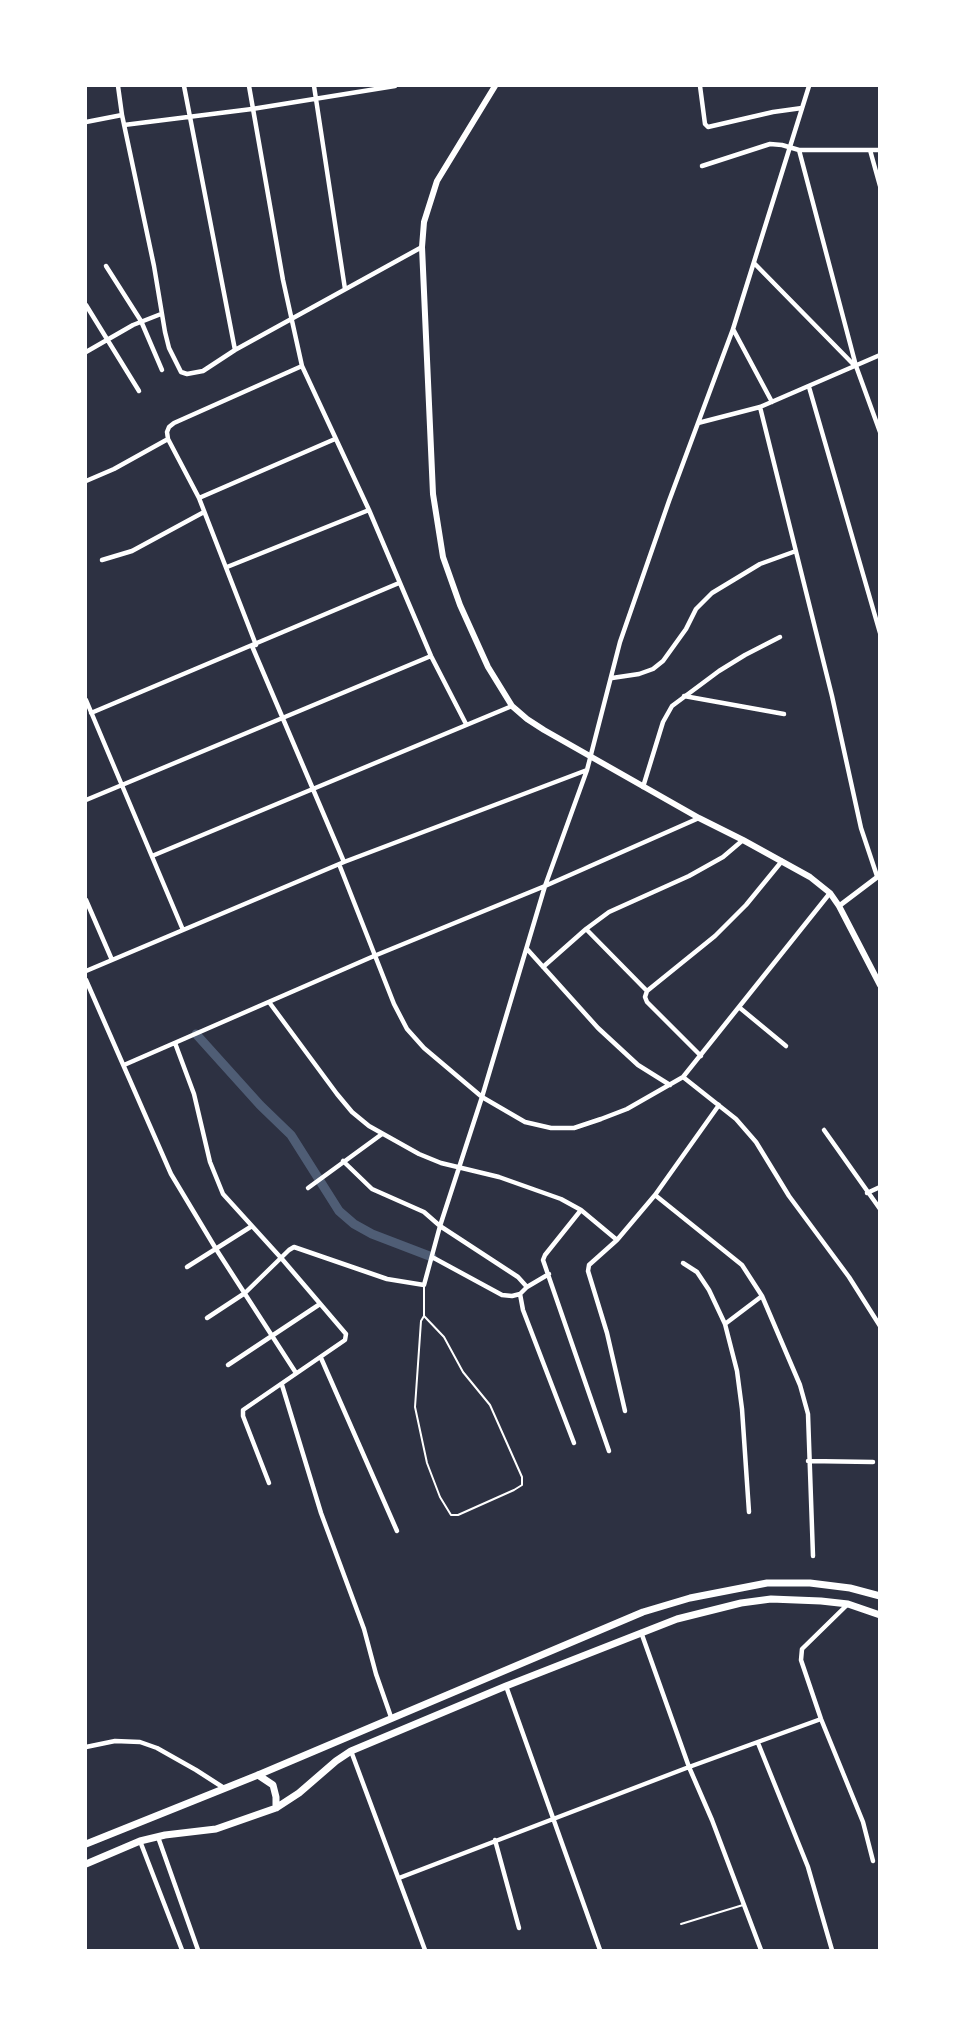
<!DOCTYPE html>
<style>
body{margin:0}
#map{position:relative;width:965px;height:2036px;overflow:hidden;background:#2d3142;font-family:"Source Sans 3",sans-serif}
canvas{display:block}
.frame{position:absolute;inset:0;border:87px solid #fff;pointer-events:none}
</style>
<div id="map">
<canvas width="965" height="2036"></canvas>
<div class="frame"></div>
</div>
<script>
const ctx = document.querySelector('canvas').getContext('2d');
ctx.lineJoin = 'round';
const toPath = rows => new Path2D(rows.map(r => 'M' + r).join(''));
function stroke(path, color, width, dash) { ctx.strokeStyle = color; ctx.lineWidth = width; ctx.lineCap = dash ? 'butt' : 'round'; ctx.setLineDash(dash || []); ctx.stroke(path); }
stroke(toPath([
 [196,1034,260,1105,291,1135,339,1211,354,1224,372,1234,432,1257]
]), '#4f5d75', 9);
stroke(toPath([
 [424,1286,424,1316,421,1321,415,1407,427,1463,440,1497,451,1515,458,1515,514,1490,522,1485,522,1477,490,1405,463,1372,444,1337,424,1316],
 [681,1924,743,1905]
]), '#fff', 2);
stroke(toPath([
 [118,86,122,115,154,266,165,332,169,348,181,372,187,374,203,371,235,350,422,247],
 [184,86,235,350],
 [249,86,283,280,302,366,369,510,431,656,466,724],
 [314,86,345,289],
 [700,86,705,124,708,127,773,112,802,108],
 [86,122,122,115],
 [124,125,252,109,395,86],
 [799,150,856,366,880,432],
 [870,150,880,186],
 [702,166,770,144,782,145,799,150,880,150],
 [754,263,855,366],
 [106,266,141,321,162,370],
 [86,305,139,391],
 [733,329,772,402],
 [86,352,133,325,161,314],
 [809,387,880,633],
 [760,407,832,696,861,828,877,876],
 [698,423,760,407,880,355],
 [168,439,199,498,256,645],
 [86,481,114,469,168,439,167,432,169,427,174,423,302,366],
 [199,498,335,439],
 [102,560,132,551,204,512],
 [227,567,369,510],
 [252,646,344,862],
 [612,678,639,674,653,669,663,661,686,629,696,609,712,593,760,564,796,551],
 [684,696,784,714],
 [86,700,183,930],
 [91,713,399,583],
 [643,787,663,722,672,706,719,671,745,655,780,637],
 [86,800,431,656],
 [152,856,512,706],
 [339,864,394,1004,407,1029,424,1048,482,1097,525,1122,551,1128,574,1128,601,1119,627,1109,683,1077,830,893],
 [86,900,112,960],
 [586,929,647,991,645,997,647,1002,701,1056],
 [527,949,598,1028,638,1065,670,1085],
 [543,967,586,929,609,912,689,876,723,857,743,840],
 [86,971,344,862,587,770,620,642,669,501,733,329,809,86],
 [86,980,171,1174,216,1249,296,1373],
 [647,991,715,936,746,905,782,861],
 [269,1002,337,1094,352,1112,369,1126,419,1154,441,1163,499,1177,561,1199,581,1210,617,1240],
 [740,1008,786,1046],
 [175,1043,194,1094,210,1162,223,1194,282,1259,346,1334,345,1340,243,1410,243,1416,269,1483],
 [124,1065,374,956,545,886,699,818],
 [683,1077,736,1119,756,1142,789,1196,849,1277,880,1326],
 [824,1130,880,1209],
 [343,1161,372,1189,424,1212,440,1226,518,1277,527,1287],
 [308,1188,382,1134],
 [867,1193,880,1187],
 [655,1195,742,1265,762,1296,800,1385,808,1414,813,1556],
 [581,1210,545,1255,543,1260,609,1451],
 [432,1257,502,1295,512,1296,520,1294],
 [683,1263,697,1272,709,1290,725,1324,737,1371,742,1409,749,1512],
 [187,1267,252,1226],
 [549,1274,527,1287,520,1294,523,1310,574,1443],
 [207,1318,245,1293,289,1250,294,1247,387,1279,424,1285,440,1226,482,1097,545,886,587,770],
 [725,1324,762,1296],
 [321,1358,397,1531],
 [228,1365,320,1304],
 [282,1385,321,1513,364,1629,376,1674,391,1717],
 [625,1411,607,1333,588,1271,589,1265,617,1240,655,1195,719,1105],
 [808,1461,873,1462],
 [848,1604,802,1649,801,1660,821,1719,863,1822,873,1861],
 [641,1632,689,1767,712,1820,761,1950],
 [506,1686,600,1950],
 [758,1743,808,1867,832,1950],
 [86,1747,115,1741,140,1742,157,1748,196,1770,224,1788],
 [351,1751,425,1950],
 [158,1837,198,1950],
 [495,1840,519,1928],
 [140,1841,182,1950],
 [399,1878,689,1767,821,1719]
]), '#fff', 4.5);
stroke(toPath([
 [839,906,880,875]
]), '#fff', 5);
stroke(toPath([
 [495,86,437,181,424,222,422,247,433,494,443,557,460,605,488,667,512,706,527,719,544,730,699,818,743,840,810,877,830,893,839,906,880,985]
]), '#fff', 6);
stroke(toPath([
 [258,1775,273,1785,276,1797,276,1808],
 [86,1844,258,1775,643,1612,690,1598,767,1583,810,1583,850,1588,880,1596],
 [86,1864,140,1841,165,1835,216,1829,276,1808,299,1793,336,1761,351,1751,506,1686,677,1619,741,1603,771,1599,821,1601,848,1604,880,1615]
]), '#fff', 7);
</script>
